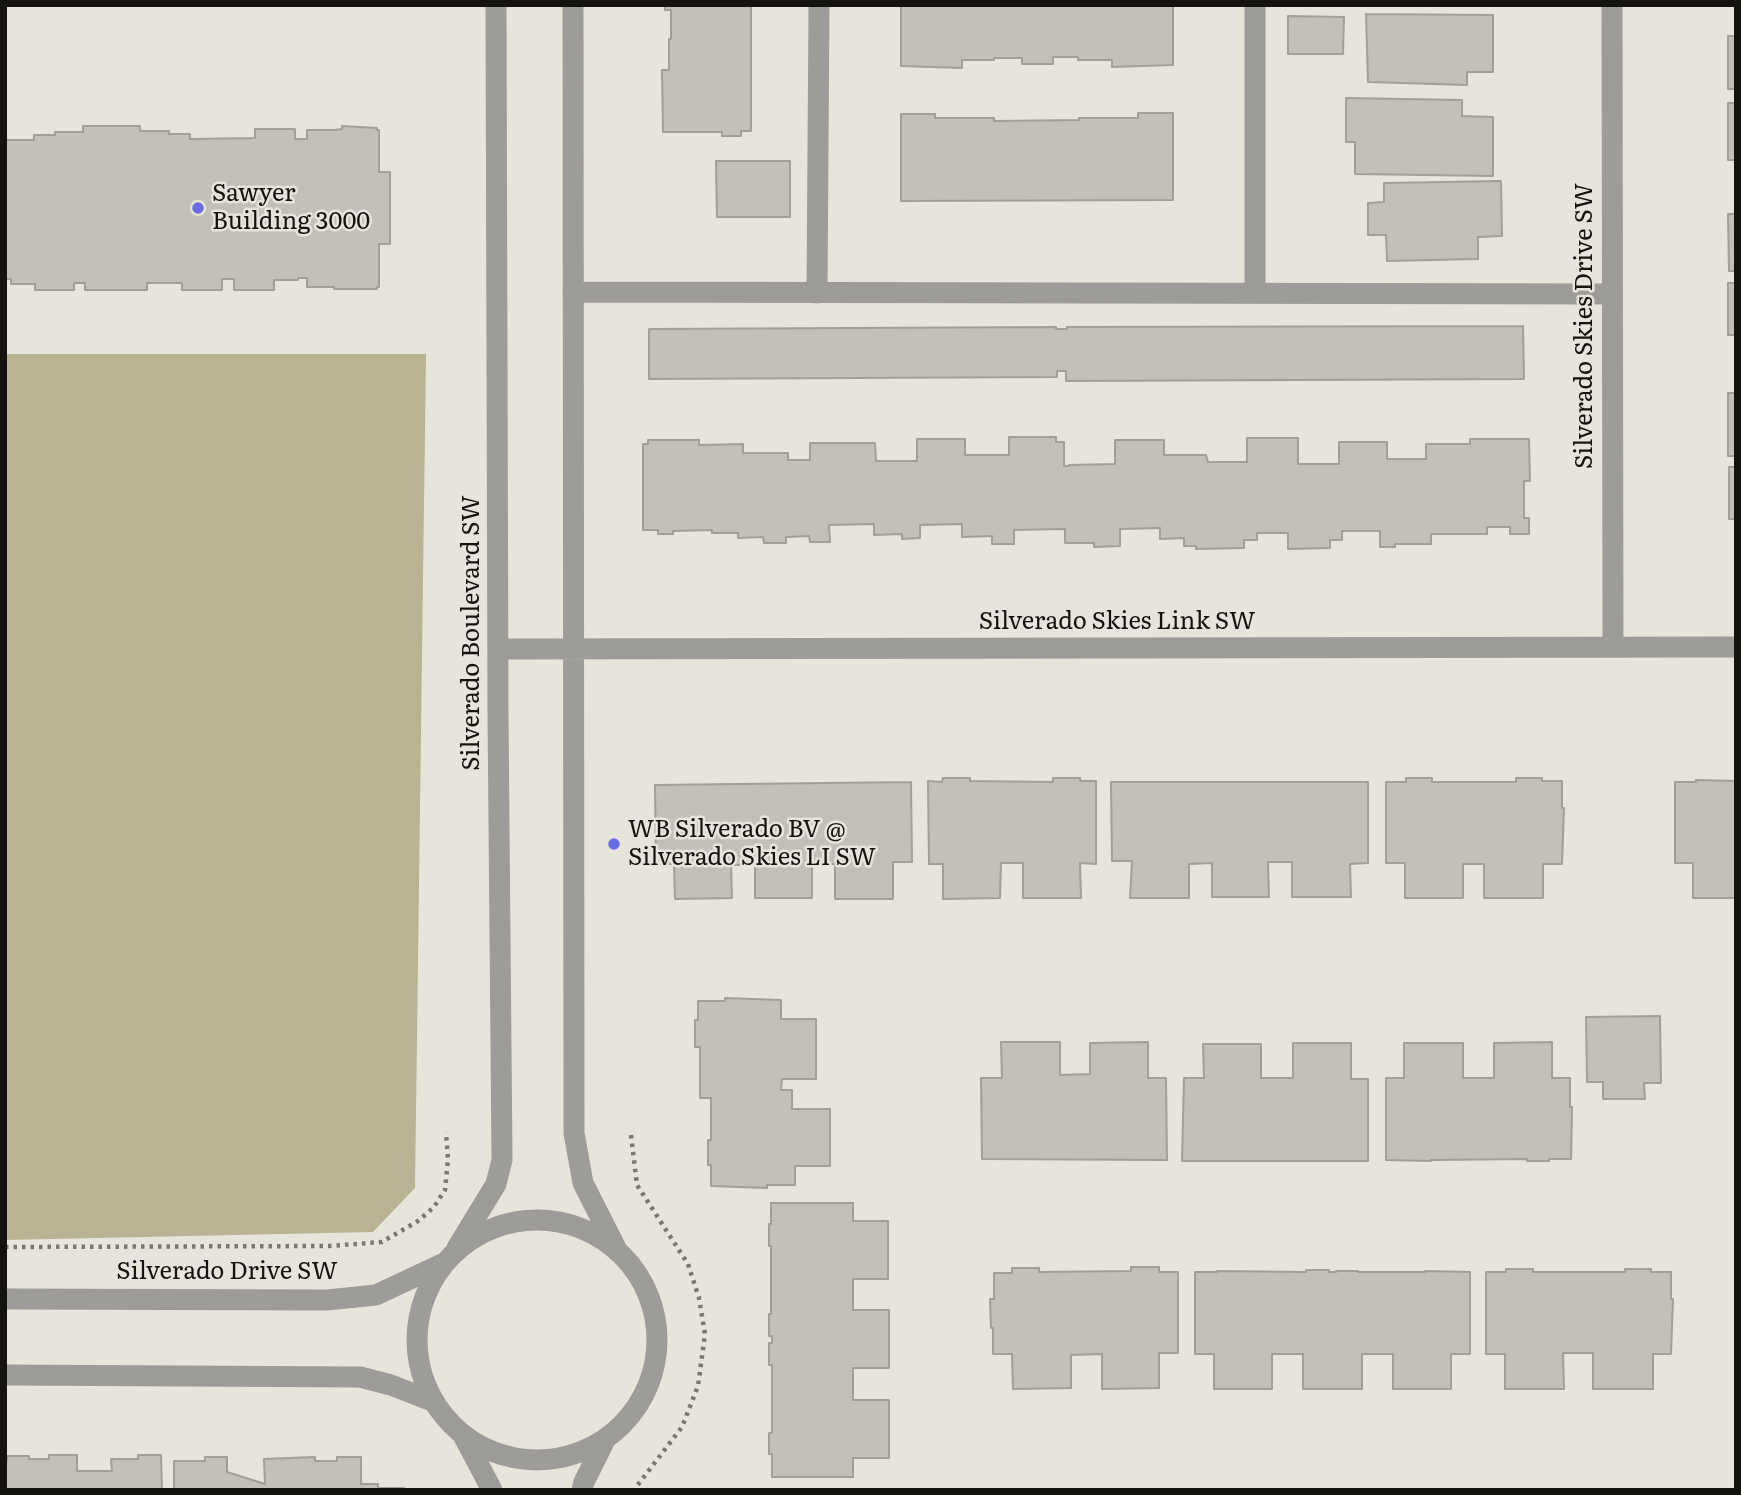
<!DOCTYPE html>
<style>
body{margin:0}
#map{position:relative;width:1741px;height:1495px;overflow:hidden;background:#e7e5db;font-family:Literata,serif}
canvas{display:block}
.frame{position:absolute;inset:0;border:7px solid #141310;pointer-events:none}
</style>
<div id="map">
<canvas width="1741" height="1495"></canvas>
<div class="frame"></div>
</div>
<script>
const ctx = document.querySelector('canvas').getContext('2d');
ctx.lineJoin = 'round';
function fill(path, color) { ctx.fillStyle = color; ctx.fill(path, 'evenodd'); }
const toPath = rows => new Path2D(rows.map(r => 'M' + r).join(''));
function stroke(path, color, width, dash) { ctx.strokeStyle = color; ctx.lineWidth = width; ctx.lineCap = dash ? 'butt' : 'round'; ctx.setLineDash(dash || []); ctx.stroke(path); }
function label(font, color, halo, rows, align = 'center') {
  ctx.font = font + ' Literata,serif'; ctx.lineWidth = 5; ctx.setLineDash([]); ctx.textBaseline = 'middle'; ctx.strokeStyle = halo; ctx.fillStyle = color; for (const [text, x, y, turn = 0] of rows) {
    ctx.save(); ctx.translate(x, y); ctx.rotate((+turn || 0) * Math.PI / 180); ctx.textAlign = isNaN(turn) ? turn : align; if (halo) ctx.strokeText(text, 0, 0); ctx.fillText(text, 0, 0); ctx.restore();
  }
}
fill(toPath([
 [5,354,426,354,415,1188,373,1232,5,1240]
]), '#b9b394');
const building = toPath([
 [665,5,751,5,751,131,741,131,741,136,722,136,722,132,663,132,662,70,669,70,669,39,671,39,671,10,665,10,665,5],
 [901,5,1173,5,1173,65,1112,67,1112,60,1078,60,1078,57,1053,57,1053,64,1022,64,1022,58,994,58,994,60,962,60,962,68,901,66,901,5],
 [1366,14,1493,15,1493,72,1467,72,1467,85,1368,82,1366,14],
 [1288,16,1344,17,1343,54,1288,54,1288,16],
 [1728,36,1736,36,1736,89,1728,89,1728,36],
 [1346,98,1462,100,1462,116,1493,117,1493,176,1355,174,1355,142,1346,142,1346,98],
 [1728,103,1736,103,1736,160,1728,160,1728,103],
 [1138,113,1173,113,1173,200,901,201,901,114,935,114,935,118,994,118,994,121,1079,120,1079,118,1138,118,1138,113],
 [83,126,140,126,140,131,169,131,169,134,190,134,190,139,255,138,255,129,295,129,295,139,307,139,307,130,334,130,342,129,342,126,377,128,377,130,379,130,379,172,390,172,390,244,379,244,379,287,377,287,377,289,334,289,334,287,307,287,307,278,298,278,298,280,274,280,274,290,234,290,234,279,222,279,222,290,182,290,182,283,147,283,147,290,85,290,85,283,74,283,74,290,35,290,35,284,11,284,11,279,5,279,5,140,34,140,34,135,55,135,55,132,83,132,83,126],
 [716,161,790,161,790,217,717,217,716,161],
 [1501,181,1502,236,1478,237,1478,259,1387,261,1386,235,1368,235,1368,203,1384,202,1384,183,1501,181],
 [1728,214,1736,214,1736,271,1729,271,1728,214],
 [1728,283,1736,283,1736,335,1728,335,1728,283],
 [1523,326,1524,379,1066,381,1066,371,1057,371,1057,377,649,379,649,329,1056,327,1056,329,1067,329,1067,327,1523,326],
 [1728,393,1736,393,1736,456,1728,456,1728,393],
 [1009,437,1056,437,1056,442,1064,442,1064,466,1069,466,1069,465,1115,464,1115,440,1164,440,1164,455,1206,455,1208,462,1247,462,1247,438,1298,438,1298,464,1339,464,1339,442,1387,442,1387,459,1426,459,1426,444,1470,444,1470,439,1529,439,1530,481,1524,481,1524,518,1529,518,1529,534,1510,534,1510,527,1487,527,1487,534,1431,534,1431,544,1395,544,1395,547,1380,547,1380,531,1342,531,1342,540,1330,540,1330,548,1288,549,1288,533,1257,533,1257,540,1244,540,1244,548,1196,549,1196,546,1184,546,1184,538,1160,539,1160,528,1120,529,1120,546,1094,547,1094,543,1065,543,1065,529,1014,530,1014,544,992,544,992,536,962,537,962,524,920,525,920,538,902,539,902,534,874,535,874,524,829,525,830,542,810,542,809,536,786,537,786,543,764,543,763,537,738,538,738,533,712,533,712,530,673,531,673,534,658,534,658,530,643,530,643,444,648,444,648,440,699,440,699,445,743,444,743,453,788,453,788,460,810,460,810,443,875,443,876,461,917,461,917,439,965,439,965,455,1009,455,1009,437],
 [1729,467,1736,467,1736,519,1729,519,1729,467],
 [943,778,970,778,970,781,1053,782,1053,778,1080,778,1080,781,1096,781,1096,864,1080,863,1081,898,1023,898,1023,863,1001,863,1000,898,943,899,943,864,929,864,928,781,942,782,943,778],
 [1406,778,1432,778,1432,782,1516,782,1516,778,1542,778,1542,781,1562,781,1562,808,1564,808,1562,864,1543,864,1543,898,1484,898,1484,864,1463,864,1463,898,1405,898,1405,863,1386,863,1386,782,1406,782,1406,778],
 [1696,780,1736,781,1736,898,1693,898,1693,863,1675,863,1675,782,1696,782,1696,780],
 [911,782,912,862,893,862,893,899,835,899,835,864,812,864,812,898,755,898,755,865,731,865,732,898,675,899,674,864,656,864,655,785,911,782],
 [1111,782,1368,782,1368,863,1350,864,1351,897,1292,897,1292,862,1268,862,1269,897,1212,897,1212,863,1189,864,1189,898,1130,898,1132,861,1112,861,1111,782],
 [725,998,781,1000,781,1019,816,1019,816,1079,782,1079,781,1090,792,1090,792,1109,830,1109,830,1166,795,1166,795,1185,767,1185,767,1188,711,1186,711,1165,708,1165,708,1140,711,1140,711,1098,700,1098,700,1047,695,1047,695,1020,698,1020,698,1001,725,1001,725,998],
 [1660,1016,1661,1083,1644,1083,1645,1099,1603,1099,1603,1082,1587,1082,1586,1017,1660,1016],
 [1001,1042,1060,1042,1060,1075,1090,1074,1090,1043,1148,1042,1148,1078,1166,1078,1167,1160,982,1159,981,1078,1002,1078,1001,1042],
 [1552,1042,1552,1078,1570,1078,1570,1107,1572,1107,1571,1159,1549,1159,1549,1161,1527,1161,1527,1159,1431,1160,1431,1161,1386,1160,1386,1078,1404,1078,1404,1043,1463,1043,1463,1078,1494,1078,1494,1043,1552,1042],
 [1293,1043,1351,1043,1351,1079,1368,1079,1368,1161,1182,1161,1184,1078,1204,1078,1203,1044,1261,1044,1261,1078,1293,1078,1293,1043],
 [771,1203,853,1203,853,1221,888,1221,888,1279,853,1279,853,1310,889,1310,889,1368,853,1368,853,1400,889,1400,889,1458,853,1458,853,1477,772,1477,772,1454,769,1454,769,1433,772,1433,772,1365,769,1365,769,1343,772,1343,772,1336,769,1336,769,1314,771,1314,771,1246,769,1246,769,1224,771,1224,771,1203],
 [1131,1267,1159,1267,1159,1272,1178,1272,1178,1353,1159,1353,1159,1388,1102,1389,1102,1354,1071,1355,1071,1388,1013,1389,1012,1354,993,1354,993,1328,991,1328,990,1299,994,1299,994,1273,1012,1273,1012,1268,1039,1268,1039,1272,1131,1271,1131,1267],
 [1506,1269,1533,1269,1533,1272,1625,1272,1625,1269,1651,1269,1651,1272,1671,1272,1671,1299,1673,1299,1671,1354,1653,1354,1653,1389,1593,1389,1593,1353,1563,1353,1564,1389,1505,1389,1505,1354,1486,1354,1486,1272,1506,1272,1506,1269],
 [1306,1270,1329,1270,1329,1272,1336,1272,1336,1271,1358,1271,1358,1272,1425,1272,1425,1271,1470,1272,1470,1354,1451,1354,1451,1389,1393,1389,1393,1354,1362,1354,1362,1389,1303,1389,1303,1354,1272,1354,1272,1389,1214,1389,1214,1354,1195,1354,1195,1272,1217,1272,1217,1271,1306,1272,1306,1270],
 [49,1455,77,1455,77,1471,112,1471,111,1459,138,1459,138,1455,161,1455,162,1490,5,1490,5,1460,7,1460,7,1456,29,1456,29,1459,49,1459,49,1455],
 [205,1457,227,1457,227,1472,265,1484,264,1459,315,1457,315,1461,337,1461,337,1457,361,1457,361,1484,378,1484,378,1488,404,1488,404,1490,174,1490,174,1461,205,1461,205,1457]
]);
fill(building, '#c2c0b7');
stroke(building, '#a19f96', 2);
stroke(toPath([
 [631,1135,637,1185,688,1264,699,1298,705,1334,698,1386,682,1427,634,1490],
 [5,1247,329,1246,382,1242,418,1221,434,1207,445,1190,448,1159,446,1132]
]), '#787770', 4.5, [3.5, 5]);
stroke(toPath([
 [573,5,574,1133,583,1183,616,1248],
 [1255,5,1255,293],
 [1612,5,1613,647],
 [573,292,1612,294],
 [817,293,819,5],
 [498,649,1736,647],
 '417 1340a120 120 0 1 1 240 0a120 120 0 1 1-240 0Z',
 [457,1248,496,1184,502,1160,498,711,496,5],
 [5,1299,327,1300,376,1295,442,1264],
 [5,1375,360,1377,391,1385,432,1401],
 [464,1437,492,1490],
 [582,1490,584,1482,605,1440]
]), '#9d9c98', 21);
for (const [x, y, r, color] of [
 [198,208,7,"#6a6ce6"],
 [614,844,7,"#6a6ce6"]
]) { const dot = new Path2D(); dot.arc(x, y, r, 0, 2 * Math.PI); ctx.fillStyle = color; ctx.fill(dot); stroke(dot, '#e7e5db', 2.5); }
label('24px', '#141310', '#e7e5db', [
 ["Sawyer",212,194],
 ["Building 3000",212,222],
 ["WB Silverado BV @",628,830],
 ["Silverado Skies LI SW",628,858]
], 'left');
label('24px', '#141310', '#e7e5db', [
 ["Silverado Skies Drive SW",1585,326,-90],
 ["Silverado Skies Link SW",1117,622],
 ["Silverado Boulevard SW",472,633,-90],
 ["Silverado Drive SW",227,1272]
]);
</script>
